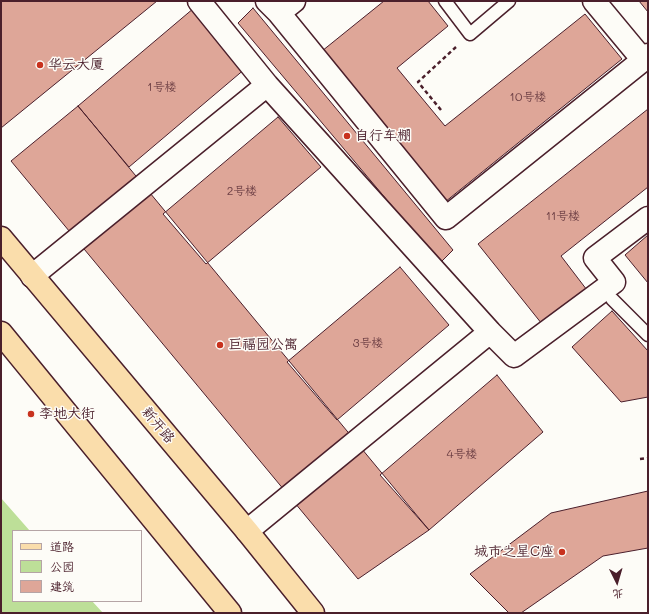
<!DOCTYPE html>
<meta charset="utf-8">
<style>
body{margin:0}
#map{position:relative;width:649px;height:614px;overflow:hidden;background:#fdfcf7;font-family:Mali,"LXGW WenKai TC",sans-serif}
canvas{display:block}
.frame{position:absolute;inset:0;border:2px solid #4a1f2b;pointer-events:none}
.legend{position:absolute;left:12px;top:530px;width:130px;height:72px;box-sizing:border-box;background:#fdfcf7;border:1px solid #b5a4a5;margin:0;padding:5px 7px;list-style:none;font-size:12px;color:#4a1f2b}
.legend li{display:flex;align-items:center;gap:8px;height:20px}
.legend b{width:20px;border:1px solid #b5a4a5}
.north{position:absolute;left:597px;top:562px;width:40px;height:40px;-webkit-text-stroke:3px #fdfcf7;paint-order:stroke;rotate:175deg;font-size:11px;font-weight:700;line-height:16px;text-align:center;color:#4a1f2b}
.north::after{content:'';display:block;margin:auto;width:14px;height:18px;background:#4a1f2b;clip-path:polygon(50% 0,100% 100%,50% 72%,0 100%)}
</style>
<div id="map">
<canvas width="649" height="614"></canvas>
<div class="frame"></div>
<ul class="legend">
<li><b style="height:5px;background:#faddab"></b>道路</li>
<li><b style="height:11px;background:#bddf98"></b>公园</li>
<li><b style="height:11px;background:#dea698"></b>建筑</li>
</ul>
<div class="north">北</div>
</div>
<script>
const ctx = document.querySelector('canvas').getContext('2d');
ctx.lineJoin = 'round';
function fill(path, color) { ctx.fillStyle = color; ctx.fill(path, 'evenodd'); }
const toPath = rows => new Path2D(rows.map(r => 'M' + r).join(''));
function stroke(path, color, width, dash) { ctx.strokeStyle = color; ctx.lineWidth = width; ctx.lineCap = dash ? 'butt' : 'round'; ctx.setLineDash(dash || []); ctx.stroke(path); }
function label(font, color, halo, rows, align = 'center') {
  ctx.font = font + ' Mali,"LXGW WenKai TC",sans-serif'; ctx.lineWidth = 3; ctx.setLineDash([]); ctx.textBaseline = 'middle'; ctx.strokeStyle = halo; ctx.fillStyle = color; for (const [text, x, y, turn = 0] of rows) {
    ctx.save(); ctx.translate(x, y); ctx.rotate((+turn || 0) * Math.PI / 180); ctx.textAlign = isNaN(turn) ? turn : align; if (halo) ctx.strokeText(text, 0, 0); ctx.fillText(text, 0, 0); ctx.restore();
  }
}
fill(toPath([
 [1,498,30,531,13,531,13,601,92,601,103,613,1,613]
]), '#bddf98');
const building = toPath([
 [1,1,157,1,1,128,1,1],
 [384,1,428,1,448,26,397,68,445,126,585,14,622,59,445,202,322,51,384,1],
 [639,1,648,1,648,12,639,1],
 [194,8,246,68,129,167,78,106,194,8],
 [253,8,453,250,440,263,238,23,253,8],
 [78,106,429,530,358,579,11,161,78,106],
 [648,109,648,187,561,256,590,294,546,329,478,244,648,109],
 [278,117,321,167,206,264,163,214,278,117],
 [648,235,648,283,625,255,648,235],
 [400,267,449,325,337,420,287,362,400,267],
 [612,311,648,351,648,397,621,402,572,347,612,311],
 [497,375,543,432,429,530,380,475,497,375],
 [648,491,648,548,603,556,521,613,509,613,470,574,551,513,648,491]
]);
fill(building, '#dea698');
stroke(building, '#4a1f2b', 1);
const lane = toPath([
 [445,1,470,34,509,1],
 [612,299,648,335]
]);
const street = toPath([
 [199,1,267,85],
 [267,1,279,13,446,218,643,60],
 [594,1,643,60,648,55],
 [279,13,294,1],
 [32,276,267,85,490,332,514,356,614,282,595,258,648,218],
 [247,531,490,332]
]);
const primary = toPath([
 [1,238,247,531,313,613],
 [1,333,230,613]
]);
stroke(lane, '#4a1f2b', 15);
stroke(street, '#4a1f2b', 25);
stroke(primary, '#4a1f2b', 25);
stroke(toPath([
 [441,110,418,82,456,47],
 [640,459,648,458]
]), '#4a1f2b', 2.5, [4, 3]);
stroke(lane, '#fdfcf7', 12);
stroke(street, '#fdfcf7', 22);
stroke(primary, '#faddab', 22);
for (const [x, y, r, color] of [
 [40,65,4,"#c8321e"],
 [347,136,4,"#c8321e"],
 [220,345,4,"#c8321e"],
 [31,414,4,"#c8321e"],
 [562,552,4,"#c8321e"]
]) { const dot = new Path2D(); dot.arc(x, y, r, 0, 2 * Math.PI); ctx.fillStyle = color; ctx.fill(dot); stroke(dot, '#fdfcf7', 1.5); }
label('12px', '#6f4146', null, [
 ["1号楼",162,87],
 ["10号楼",528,97],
 ["2号楼",242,191],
 ["11号楼",563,216],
 ["3号楼",368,343],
 ["4号楼",462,454]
]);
label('14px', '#4a1f2b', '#fdfcf7', [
 ["华云大厦",48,65],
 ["自行车棚",355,136],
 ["巨福园公寓",228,345],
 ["李地大街",39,414],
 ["城市之星C座",554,552,"right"]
], 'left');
label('14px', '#4a1f2b', '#fdfcf7', [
 ["新开路",158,425,50]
]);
</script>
